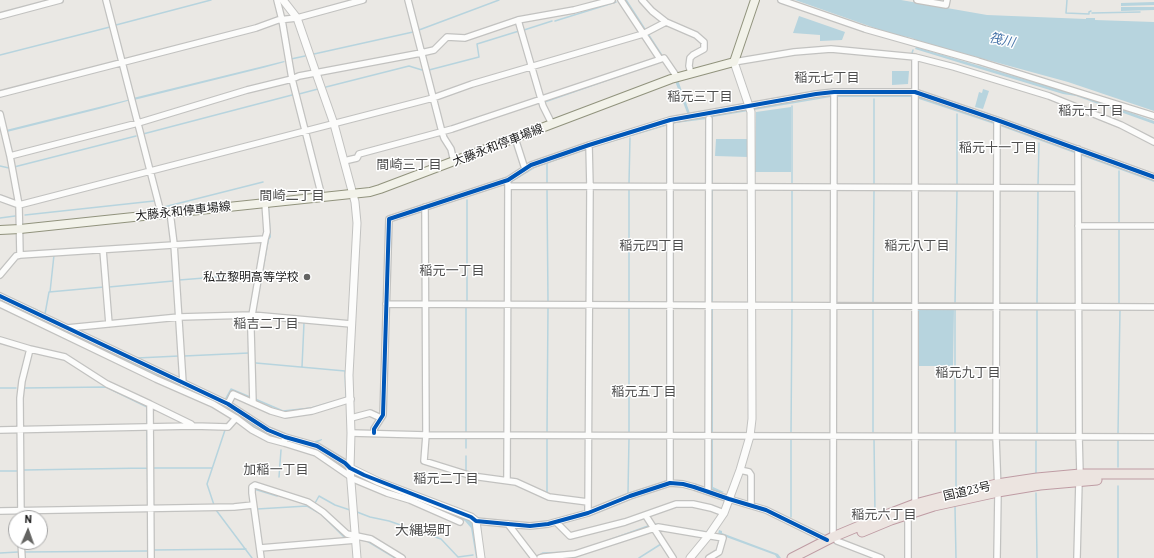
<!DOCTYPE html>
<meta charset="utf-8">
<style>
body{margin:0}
#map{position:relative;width:1154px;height:558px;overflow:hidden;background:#eae8e4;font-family:Barlow,sans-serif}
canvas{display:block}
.north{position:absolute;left:8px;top:510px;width:40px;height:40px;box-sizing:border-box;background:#fff;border:1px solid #a4a4a4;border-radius:50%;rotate:2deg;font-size:11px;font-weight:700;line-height:16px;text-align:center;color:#1b1b1b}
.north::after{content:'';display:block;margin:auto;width:14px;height:18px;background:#636361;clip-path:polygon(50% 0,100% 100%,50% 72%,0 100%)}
</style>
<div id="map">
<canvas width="1154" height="558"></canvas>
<div class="north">N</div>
</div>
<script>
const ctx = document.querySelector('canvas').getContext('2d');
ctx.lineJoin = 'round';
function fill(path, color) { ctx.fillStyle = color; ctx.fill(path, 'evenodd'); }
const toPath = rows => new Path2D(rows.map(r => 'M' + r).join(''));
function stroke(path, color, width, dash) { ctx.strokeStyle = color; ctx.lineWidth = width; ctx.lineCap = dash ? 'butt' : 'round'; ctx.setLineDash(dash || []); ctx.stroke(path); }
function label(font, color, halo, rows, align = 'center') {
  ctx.font = font + ' Barlow,"Noto Sans JP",sans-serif'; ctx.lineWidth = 3; ctx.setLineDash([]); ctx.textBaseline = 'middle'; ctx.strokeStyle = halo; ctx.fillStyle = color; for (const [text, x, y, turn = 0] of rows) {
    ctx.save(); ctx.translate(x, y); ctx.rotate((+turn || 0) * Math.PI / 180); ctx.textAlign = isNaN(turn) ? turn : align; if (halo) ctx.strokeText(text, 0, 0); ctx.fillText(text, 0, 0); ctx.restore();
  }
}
fill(toPath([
 [624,0,627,0,662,54,660,55],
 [795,0,901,0,987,15,1086,19,1086,18,1095,18,1095,20,1154,22,1154,111,1068,82,918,41,912,38,892,34],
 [1154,2,1154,5,1121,6,1121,3],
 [1121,7,1154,7,1154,10,1121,11],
 [799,16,845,32,842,40,820,41,820,35,793,33],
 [916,47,1064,91,1078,94,1154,121,1154,124,1076,96,1063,94,954,61,915,49],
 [284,61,285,62,263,68,134,100,133,98],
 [660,61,662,62,544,103,543,102],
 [892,71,909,71,908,84,892,85],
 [678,80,692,119,746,110,748,108,755,108,836,95,913,94,995,121,1154,179,1154,182,1000,126,913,97,831,97,713,117,713,487,724,492,721,493,710,489,707,119,676,123,591,148,535,168,510,183,428,210,428,208,509,182,535,167,592,146,685,120,689,118,675,81],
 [983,89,989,91,983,109,975,107,979,92,982,93],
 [131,99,131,100,99,109,7,132,6,130],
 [791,107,791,172,755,172,756,112],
 [716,139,747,139,748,157,715,156],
 [267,206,269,206,271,237,269,240,256,311,268,243],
 [0,299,220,403,260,428,272,435,313,447,315,441,322,439,322,440,316,443,324,453,344,466,348,470,361,478,471,521,474,527,478,558,476,558,471,528,465,521,447,513,359,479,321,453,275,439,263,433,155,376,0,302],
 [917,308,954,308,953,366,917,366],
 [719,530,722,531,722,533,778,554,781,558,777,558,775,555,718,534]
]), '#b7d4de');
stroke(toPath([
 [1067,0,1066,13,1089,14,1089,12,1091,11],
 [1092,13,1140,12],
 [555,21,616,2],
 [116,25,211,0],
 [419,30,499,0],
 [524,30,552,21],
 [912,53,913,50],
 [314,54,413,32],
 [0,55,110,27],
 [291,59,305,56],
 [429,70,479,57,477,44,519,31],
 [326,87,409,66,422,70],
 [299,94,318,89],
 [792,106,792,185],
 [143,134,292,95],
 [547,163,547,184],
 [0,166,9,168],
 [14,167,136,136],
 [629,183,630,138],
 [874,184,874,99],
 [957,185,957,114],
 [1038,185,1039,143],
 [547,189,548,302],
 [164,207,263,182],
 [25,215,154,201],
 [0,218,15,216],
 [1119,223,1119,171],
 [254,242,263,242],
 [179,280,255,274],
 [109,287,173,281],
 [50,292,54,255,55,255],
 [467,301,467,200],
 [18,302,37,310],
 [629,302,629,190],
 [792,303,792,189],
 [873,303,874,190],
 [1037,303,1038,189],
 [1119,303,1119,229],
 [955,304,957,190],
 [45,314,49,292,104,287],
 [184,356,249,353],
 [137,358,179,356],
 [302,367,304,323],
 [0,388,16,388],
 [24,388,106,387,147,407,147,425],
 [255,399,283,411,311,408,346,398,345,371,256,363],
 [225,400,231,389,250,397],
 [147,429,148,507],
 [466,432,466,308],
 [629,432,629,308],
 [873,432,873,308],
 [547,433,548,307],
 [791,433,792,308],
 [955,434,955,308],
 [1037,434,1037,309],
 [1118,434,1120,309],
 [466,438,466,448],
 [874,439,875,512],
 [956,439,956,488],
 [1118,467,1118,440],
 [152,468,212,468],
 [24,470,147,468],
 [0,471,17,471],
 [466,471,466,456],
 [1036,473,1036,441],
 [279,477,281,450],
 [254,489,277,496],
 [547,492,547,438],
 [628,493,629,438],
 [1036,493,1037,558],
 [214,505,207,484,225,430],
 [314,505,319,496,335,505,350,510],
 [955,507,956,558],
 [257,509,307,506,321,514,345,538,351,538],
 [216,510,252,558],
 [357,512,370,517,389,521,441,539,458,557,473,555],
 [791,517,791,439],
 [654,524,706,532],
 [367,541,395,558],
 [601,543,648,526],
 [153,550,246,549],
 [24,552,148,551],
 [0,553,18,552],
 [538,556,543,553,571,552],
 [639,558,661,544],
 [1118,558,1118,486]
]), '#b7d4de', 1.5);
const minor = toPath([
 [106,0,161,213],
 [277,0,282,20,292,79,322,197],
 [408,0,442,132,444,138,451,149,454,162],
 [621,0,660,59],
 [642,0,652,11,666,22,696,35,704,42,704,49,693,55,690,58,689,66,691,73],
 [781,0,865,29,978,61,1154,116],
 [917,0,946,5,947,0],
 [0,16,60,0],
 [518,20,543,106,552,124],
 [734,62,794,52,831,49,915,57,954,67,1049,96,1121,125,1154,142],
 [0,94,256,28,278,20,297,18,363,0],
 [0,114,10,156,19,205,20,255],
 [670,120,670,483],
 [997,120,996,437,998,492,997,558],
 [515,138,525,169],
 [1078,149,1079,436,1080,474],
 [10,156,138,123,247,90,292,79,299,76,421,53,434,50,447,37,465,38,518,20,574,10,612,0],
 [344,161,357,158,359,154,452,129,664,58,677,77],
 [508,186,1078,188],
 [0,198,19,205,433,98,472,84,643,34,666,22],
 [425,207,426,435,424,461,472,476,516,482,549,497,588,502],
 [170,212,174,244,183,383],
 [1078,226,1154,226],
 [265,239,267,232,265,203],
 [103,250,109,324],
 [0,275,16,256,20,255,265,239,252,315,251,331,253,403],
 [0,296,228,404,268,430,285,437,317,446,345,463,350,468],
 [0,304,156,379,213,404,236,418],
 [386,304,1154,307],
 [67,328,179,317,252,315,351,324],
 [0,340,30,349,65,357,107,384,150,404,151,558],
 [150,404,191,424,193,426],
 [228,404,233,394,271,411,285,415,312,411,351,399],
 [351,418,370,413,381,418],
 [0,430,193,426,228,427,236,418,252,430,269,439,284,443,285,437],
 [351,433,426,435,1154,437],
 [374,433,374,429,383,415,389,219,508,180,531,165,589,145,670,120,816,94,834,92,915,92,997,120,1154,177],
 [284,443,316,453,351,477],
 [740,470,749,472,751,475,751,505],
 [351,478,387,493,410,500,460,522],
 [507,480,508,184],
 [708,491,709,119],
 [915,504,915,57],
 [0,511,234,507,253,505],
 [588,513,590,187,589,145],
 [646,516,673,558],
 [21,518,20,398,22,381,30,349],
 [476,521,508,524,530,526,548,524,588,513,630,496,670,483,683,484,694,487,729,499,766,510,827,540],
 [557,523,570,536,625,522,676,504,693,504,711,508,724,513],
 [508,524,534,558],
 [833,537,834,92],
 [837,541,881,558],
 [21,542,22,558],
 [260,548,356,540],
 [261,558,252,493,252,487,255,485,308,502,323,512,347,534,371,539,402,558],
 [540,558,544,557,575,554,658,527,723,538,719,552,709,558],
 [908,558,908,515],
 [1077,558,1079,481]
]);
const tertiary = toPath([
 [283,0,297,18,316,73,334,124,355,202,357,223,349,375,351,433,350,469,357,558],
 [350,468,379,482,471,517,476,521,481,558],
 [690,558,709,535,724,513,740,470,750,436,752,419,751,112,734,62]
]);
const secondary = toPath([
 [0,230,20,229,370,192,380,189,671,79,734,62,755,0]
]);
const trunk = toPath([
 [862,532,891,520,934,506,998,492,1040,485,1097,480],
 [792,558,833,537,881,517,915,504,957,493,997,484,1037,478,1080,474,1154,474]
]);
stroke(minor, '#c2c2c0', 8);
stroke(tertiary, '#c2c2c0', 9);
stroke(secondary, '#91937d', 10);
stroke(trunk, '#bf9ca4', 11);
stroke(minor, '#fcfcfb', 5.5);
stroke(tertiary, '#fcfcfb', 7);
stroke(secondary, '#f2f2e9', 8);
stroke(trunk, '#ece4e0', 9);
stroke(toPath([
 [0,296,228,404,268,430,285,437,317,446,345,463,350,468,364,475,471,517,476,521,508,524,530,526,548,524,588,513,630,496,670,483,683,484,694,487,729,499,766,510,827,540],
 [374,433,374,429,383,415,389,219,508,180,531,165,589,145,670,120,816,94,834,92,915,92,997,120,1154,177]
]), '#0057b8', 4);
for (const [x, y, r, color] of [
 [307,277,4,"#636361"]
]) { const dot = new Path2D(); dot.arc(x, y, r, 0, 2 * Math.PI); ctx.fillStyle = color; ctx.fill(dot); stroke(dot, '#fff', 1.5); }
label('12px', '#1b1b1b', '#fff', [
 ["大藤永和停車場線",498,145,-21],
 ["大藤永和停車場線",183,211,-6],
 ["国道23号",967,491,-13]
]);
label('12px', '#1b1b1b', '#fff', [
 ["私立黎明高等学校",299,277]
], 'right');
label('italic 13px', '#4976aa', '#fff', [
 ["筏川",1002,40,12]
]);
label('13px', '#4e4e4e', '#fff', [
 ["稲元七丁目",827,78],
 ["稲元三丁目",700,97],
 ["稲元十丁目",1091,111],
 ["稲元十一丁目",998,148],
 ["間崎三丁目",409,165],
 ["間崎二丁目",292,196],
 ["稲元四丁目",652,246],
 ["稲元八丁目",917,246],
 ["稲元一丁目",452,271],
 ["稲吉二丁目",266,324],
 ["稲元九丁目",968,373],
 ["稲元五丁目",644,392],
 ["加稲一丁目",276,470],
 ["稲元二丁目",446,479],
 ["稲元六丁目",884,515]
]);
label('14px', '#4e4e4e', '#fff', [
 ["大縄場町",423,530]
]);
</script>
